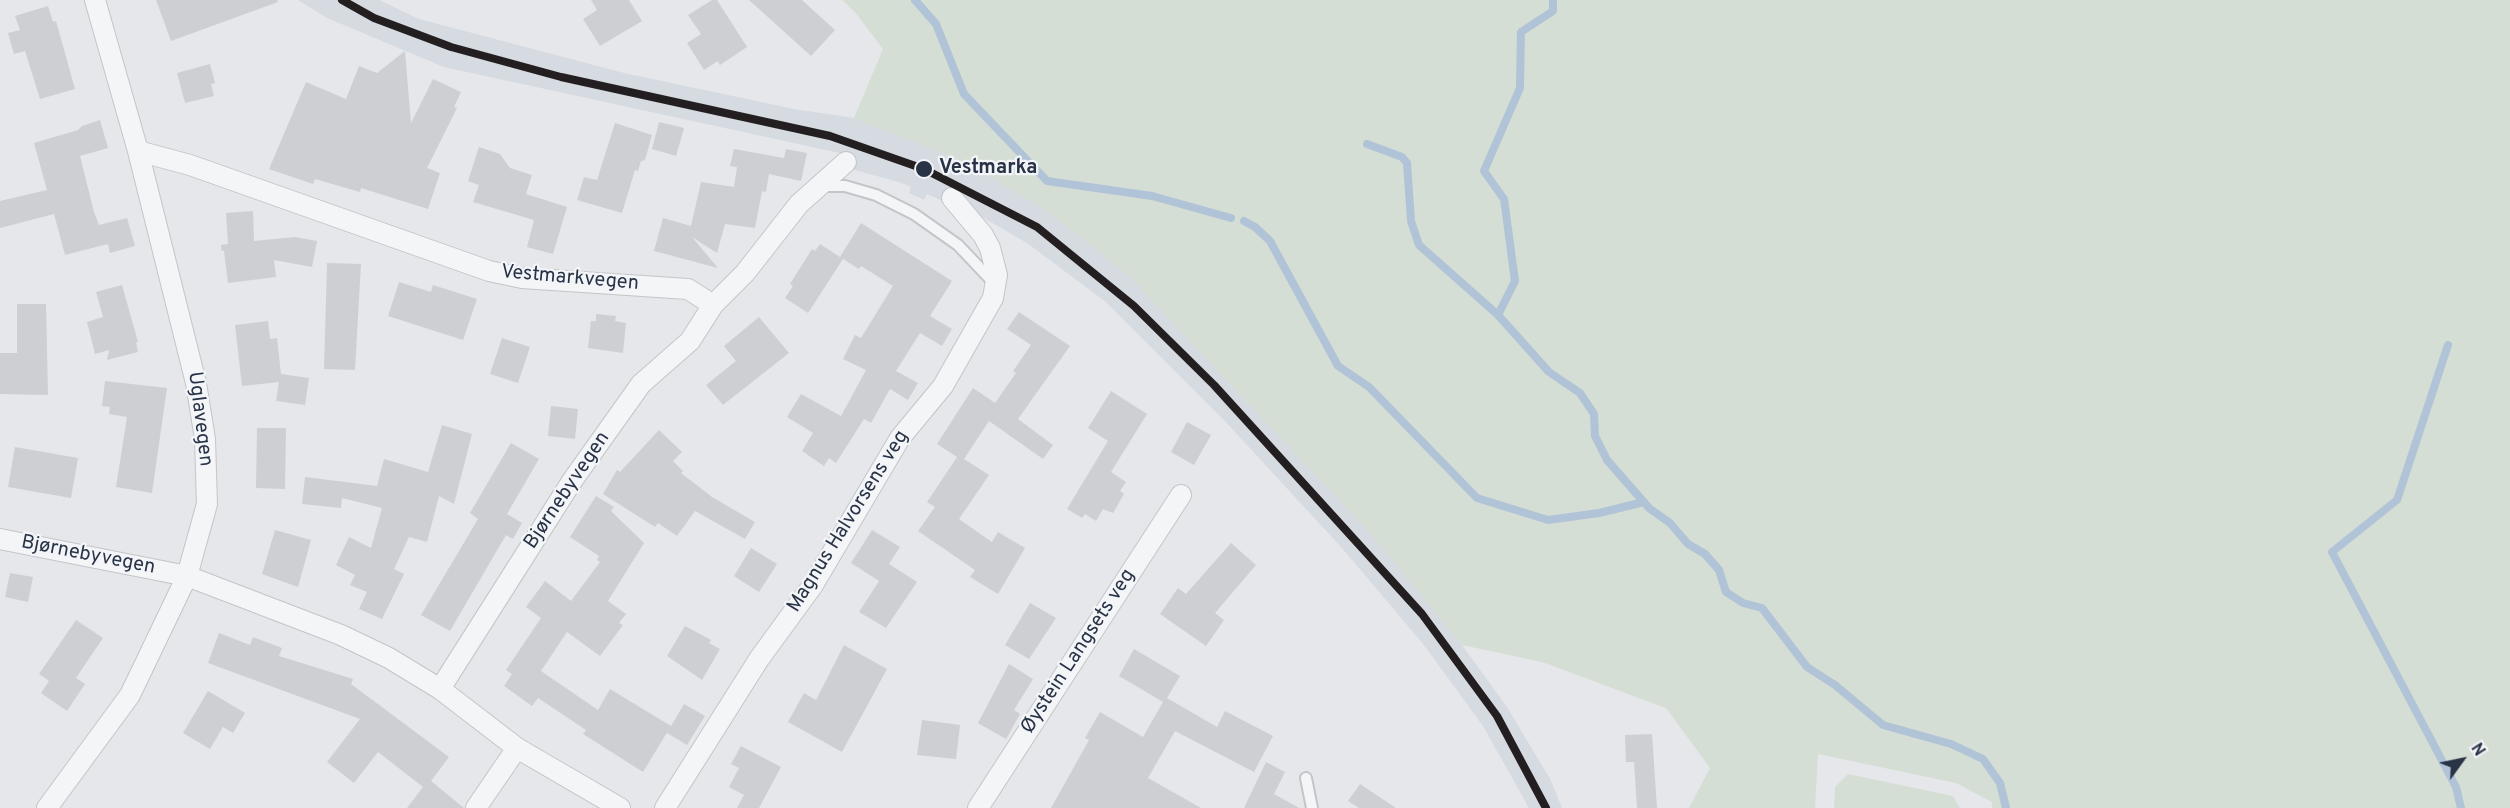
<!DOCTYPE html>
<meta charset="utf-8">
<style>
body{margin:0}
#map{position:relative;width:2510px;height:808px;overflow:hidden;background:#e5e7ea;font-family:Overpass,sans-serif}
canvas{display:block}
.north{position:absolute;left:2432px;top:730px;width:60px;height:60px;-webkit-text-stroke:4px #f3f5f9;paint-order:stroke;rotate:57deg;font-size:16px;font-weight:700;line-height:24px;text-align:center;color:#293346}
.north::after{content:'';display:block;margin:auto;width:21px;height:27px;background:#293346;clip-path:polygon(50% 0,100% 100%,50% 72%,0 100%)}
</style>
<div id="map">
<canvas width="2510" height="808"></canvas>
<div class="north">N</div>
</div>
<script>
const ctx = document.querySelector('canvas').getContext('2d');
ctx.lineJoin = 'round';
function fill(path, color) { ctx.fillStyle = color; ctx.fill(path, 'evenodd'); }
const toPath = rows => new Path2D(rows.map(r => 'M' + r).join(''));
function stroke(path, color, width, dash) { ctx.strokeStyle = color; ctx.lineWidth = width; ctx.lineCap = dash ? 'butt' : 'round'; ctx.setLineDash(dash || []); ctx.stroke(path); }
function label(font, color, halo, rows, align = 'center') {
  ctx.font = font + ' Overpass,sans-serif'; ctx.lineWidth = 4.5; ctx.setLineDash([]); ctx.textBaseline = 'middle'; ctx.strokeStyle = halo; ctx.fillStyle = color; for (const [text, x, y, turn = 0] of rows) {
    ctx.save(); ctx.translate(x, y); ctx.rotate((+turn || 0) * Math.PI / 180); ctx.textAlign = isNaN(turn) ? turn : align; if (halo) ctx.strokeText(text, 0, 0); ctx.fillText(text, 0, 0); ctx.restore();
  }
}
fill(toPath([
 [298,0,379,0,419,19,624,73,794,109,854,118,972,165,1051,214,1129,276,1370,533,1462,645,1507,707,1550,779,1562,808,1529,808,1483,726,1424,645,1342,548,1223,419,1106,302,1027,243,984,218,938,199,927,194,924,200,909,193,911,187,902,183,855,170,840,153,444,67,327,18]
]), '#d6dae1');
fill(toPath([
 [842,0,2510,0,2510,808,1992,808,1992,802,1956,783,1818,754,1815,808,1689,808,1710,768,1666,708,1542,662,1462,645,1370,533,1129,276,1051,214,972,165,854,118,883,49,855,12],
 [1848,774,1953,796,1960,808,1834,808,1835,787]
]), '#d5ded5');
stroke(toPath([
 [915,0,936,24,964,94,1047,181,1152,196,1231,218],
 [1553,0,1553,11,1521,32,1520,88,1484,171,1504,199,1515,281,1498,315,1549,372,1580,393,1594,414,1595,436,1607,460,1649,508,1670,523,1688,544,1705,554,1719,570,1726,592,1743,603,1762,608,1807,667,1835,685,1883,725,1951,744,1983,759,2000,783,2006,808],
 [1367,144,1402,157,1407,163,1411,221,1419,245,1498,315],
 [1244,221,1255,227,1270,241,1338,366,1369,387,1477,498,1548,520,1599,513,1644,502],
 [2448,345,2397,500,2332,552,2456,787,2461,808]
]), '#b1c3d7', 8);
fill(toPath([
 [156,0,277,0,278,2,171,41],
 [591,0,629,0,642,21,600,46,583,19,597,10],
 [712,0,717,0,747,47,720,65,718,61,704,70,687,43,701,34,688,15],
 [749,0,802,0,835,30,811,56],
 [48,6,53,22,56,21,75,89,40,99,25,51,14,54,8,33,20,30,15,16],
 [405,51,411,123,433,79,461,92,454,107,457,108,427,168,440,173,428,209,361,188,360,192,315,179,313,184,269,169,306,82,346,99,359,66,377,73],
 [210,64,215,83,211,84,214,96,185,103,177,73],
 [100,120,108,148,80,156,94,212,99,225,127,218,135,246,110,253,108,244,65,255,54,214,0,228,0,201,47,190,34,143,78,130,82,126],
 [659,122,684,128,676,156,652,149],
 [615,123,652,135,645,160,641,161,638,171,635,170,622,213,577,200,584,177,597,180],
 [479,147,500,154,510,168,532,175,526,194,567,207,553,254,527,247,534,220,473,202,479,185,468,181],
 [734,149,784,158,786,149,807,153,801,181,769,174,766,192,762,191,755,228,725,224,717,253,692,237,718,268,654,251,663,218,691,226,701,182,734,187,737,167,730,166],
 [253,211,254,241,295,237,317,241,312,267,274,260,276,277,228,283,224,251,221,250,221,245,228,244,226,213],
 [861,223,952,281,930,316,952,329,942,346,920,333,896,371,918,383,908,400,890,389,871,423,864,419,836,463,829,458,824,466,802,451,813,433,787,417,801,394,841,416,866,370,843,359,855,335,861,338,893,286,861,266,859,269,843,259,808,313,785,298,793,286,790,284,812,249,815,251,820,244,840,257],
 [327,263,361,264,355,370,324,369],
 [399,282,431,292,433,285,477,299,463,340,388,316],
 [122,285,138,342,136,342,138,352,107,360,109,350,95,354,87,322,103,317,96,292],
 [17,304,46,304,48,395,0,394,0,353,17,353],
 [1019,312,1070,346,1018,419,1053,445,1043,459,989,421,964,459,989,475,959,519,992,542,998,532,1025,548,998,594,970,577,975,570,918,531,935,507,927,502,957,457,937,444,973,388,995,403,1016,373,1013,371,1031,345,1007,329],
 [596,314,616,316,615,321,626,323,623,353,588,348,591,321,596,321],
 [759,317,789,353,723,405,706,385,736,361,724,346],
 [268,321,270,339,277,338,281,374,309,378,305,405,276,401,279,382,242,386,235,325],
 [502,338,530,347,518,383,490,374],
 [105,381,167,388,152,493,116,487,127,417,109,414,110,407,102,406],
 [1111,391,1147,414,1111,472,1126,482,1120,491,1124,494,1113,513,1103,509,1096,521,1085,514,1082,518,1067,509,1108,441,1088,428],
 [551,406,578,409,575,439,548,436],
 [1187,422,1211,435,1194,465,1171,452],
 [442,425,472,434,454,504,439,496,427,542,409,537,394,569,404,574,382,619,359,609,367,592,350,585,355,575,336,565,349,537,371,548,382,508,342,498,341,508,302,504,305,477,377,486,384,459,428,472],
 [257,428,286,428,285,489,256,488],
 [659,430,682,452,673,461,683,471,681,473,712,497,755,522,745,539,695,511,677,536,658,523,655,527,603,494,617,470,620,472],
 [511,443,539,459,507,514,522,523,513,539,506,535,450,631,421,615,478,519,470,513],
 [15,447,78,458,71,498,8,487],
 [596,496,614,507,611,511,644,543,608,601,626,614,619,623,623,625,600,656,567,632,541,671,598,710,610,689,671,726,643,772,583,734,586,730,538,698,532,706,504,686,512,674,506,670,541,618,526,607,545,581,571,601,600,562,597,560,599,556,570,537],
 [275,530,311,540,298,587,262,574],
 [872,530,900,547,889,564,917,582,886,628,859,612,879,581,851,563],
 [1231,543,1256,565,1215,613,1224,620,1206,646,1160,614,1178,588,1186,594],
 [751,548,777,564,759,592,734,576],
 [10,573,33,577,28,602,5,597],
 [1030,603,1056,618,1029,659,1005,645],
 [76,620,103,638,76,678,85,684,67,711,41,693,49,681,39,674],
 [685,626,711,640,709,643,720,649,702,680,667,656],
 [219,633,250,645,253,637,282,648,279,656,353,679,351,684,449,757,431,781,464,808,407,808,423,787,378,752,354,783,327,762,360,719,208,663],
 [844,645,887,669,842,752,788,722,804,693,816,700],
 [1134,649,1180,676,1167,698,1217,727,1225,711,1273,736,1254,772,1175,731,1148,778,1201,808,1051,808,1089,740,1085,738,1100,712,1143,737,1163,702,1119,676],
 [1009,664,1033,679,1014,710,1020,714,1006,739,978,723],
 [208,691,245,713,233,733,223,727,210,749,183,733],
 [684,704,705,716,687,745,667,733],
 [922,720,960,725,956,759,917,755],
 [1652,734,1657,808,1637,808,1634,762,1626,762,1625,735],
 [741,746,781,767,759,808,737,808,744,795,729,787,739,768,731,764],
 [1266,762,1285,772,1274,794,1299,808,1244,808],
 [1360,784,1396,808,1359,808,1348,801]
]), '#cecfd3');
const service = toPath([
 [820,186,845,186,876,195,914,214,958,245,994,283],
 [1306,778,1312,808]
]);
const minor = toPath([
 [138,151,190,165,489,271,522,278,688,289,713,305,745,273,799,204,846,162],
 [0,539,187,576,341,635,389,658,440,689,517,748,620,808],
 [440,689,572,481,641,384,690,341,713,305],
 [47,808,130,695,187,576,207,504,205,439,196,383,138,151,95,0],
 [476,808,517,748],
 [665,808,759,659,813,585,900,438,943,386,993,298,997,275,990,248,983,235,952,198],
 [978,808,1181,495]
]);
stroke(service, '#c3c5c8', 14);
stroke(minor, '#c3c5c8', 22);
stroke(service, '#f4f5f7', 10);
stroke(minor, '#f4f5f7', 20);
stroke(toPath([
 [342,0,374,18,451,47,561,77,830,136,924,169,1037,227,1134,306,1214,385,1422,614,1497,716,1546,808]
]), '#231f20', 8);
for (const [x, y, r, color] of [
 [924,169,9,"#293346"]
]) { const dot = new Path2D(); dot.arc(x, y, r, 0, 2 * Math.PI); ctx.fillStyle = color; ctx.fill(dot); stroke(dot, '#f3f5f9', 2); }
label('bold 20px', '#293346', '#f3f5f9', [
 ["Vestmarka",939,169]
], 'left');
label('20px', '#293346', '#f3f5f9', [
 ["Vestmarkvegen",570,279,5],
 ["Uglavegen",199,419,83],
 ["Bjørnebyvegen",568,491,-56],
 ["Magnus Halvorsens veg",849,522,-58],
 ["Bjørnebyvegen",88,556,11],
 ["Øystein Langsets veg",1079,652,-57]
]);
</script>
